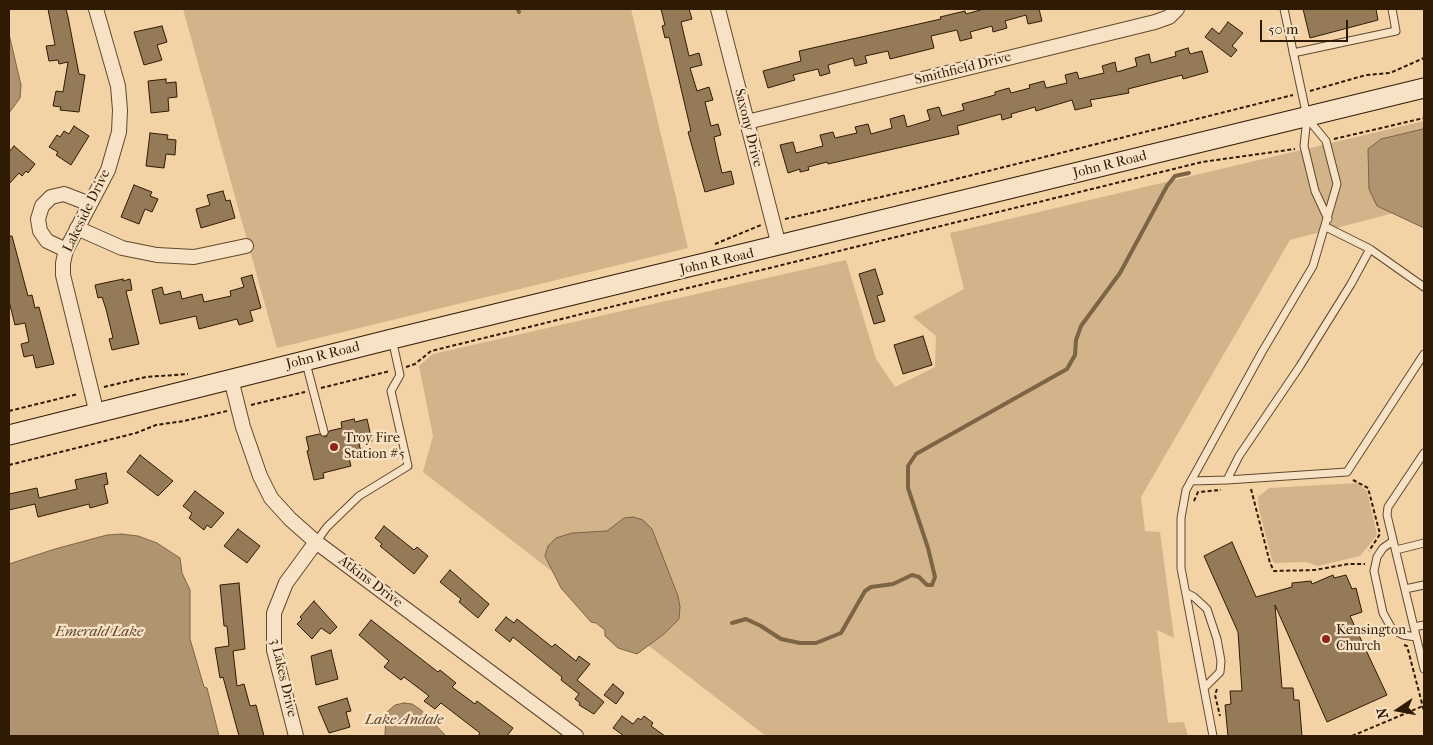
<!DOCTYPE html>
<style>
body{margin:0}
#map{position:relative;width:1433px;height:745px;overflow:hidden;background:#f3d2a6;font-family:"IM FELL French Canon",serif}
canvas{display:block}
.frame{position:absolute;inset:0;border:10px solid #2f1b04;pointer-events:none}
.north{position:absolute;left:1373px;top:685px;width:50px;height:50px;-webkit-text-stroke:4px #f7e2c5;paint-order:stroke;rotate:258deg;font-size:14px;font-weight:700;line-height:20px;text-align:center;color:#2f1b04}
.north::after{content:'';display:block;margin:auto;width:18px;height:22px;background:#2f1b04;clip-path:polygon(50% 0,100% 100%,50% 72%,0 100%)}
.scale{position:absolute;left:1260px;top:20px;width:88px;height:22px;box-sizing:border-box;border:2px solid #2f1b04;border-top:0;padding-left:6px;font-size:15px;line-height:18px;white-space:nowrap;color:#2f1b04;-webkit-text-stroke:4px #f7e2c5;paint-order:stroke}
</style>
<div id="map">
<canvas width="1433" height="745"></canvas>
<div class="frame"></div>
<div class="north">N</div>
<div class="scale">50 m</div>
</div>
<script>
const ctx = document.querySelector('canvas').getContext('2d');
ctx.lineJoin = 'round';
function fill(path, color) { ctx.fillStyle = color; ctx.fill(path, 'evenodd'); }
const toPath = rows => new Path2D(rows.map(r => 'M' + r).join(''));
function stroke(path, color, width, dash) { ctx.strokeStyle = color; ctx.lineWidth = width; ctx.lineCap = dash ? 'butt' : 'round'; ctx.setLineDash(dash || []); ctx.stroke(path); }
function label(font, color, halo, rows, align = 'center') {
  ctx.font = font + ' "IM FELL French Canon",serif'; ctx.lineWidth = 4.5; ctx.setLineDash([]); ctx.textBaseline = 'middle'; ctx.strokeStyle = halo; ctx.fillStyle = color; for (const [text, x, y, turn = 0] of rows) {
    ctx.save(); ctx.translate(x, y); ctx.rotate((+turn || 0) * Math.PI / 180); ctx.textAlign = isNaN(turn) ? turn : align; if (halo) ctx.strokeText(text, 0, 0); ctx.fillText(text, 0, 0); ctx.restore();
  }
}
fill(toPath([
 [183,9,631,9,688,248,277,348],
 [1424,121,1424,205,1290,240,1141,497,1145,531,1160,532,1174,638,1157,630,1168,723,1184,722,1188,736,766,736,423,472,433,436,419,366,433,354,846,260,876,359,895,387,935,367,936,336,913,317,964,289,950,233],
 [1357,483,1367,491,1377,535,1360,556,1318,566,1306,562,1275,563,1272,560,1259,510,1258,497,1269,488]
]), '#d2b38a');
const water = toPath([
 [9,34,21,85,20,98,9,113,9,34],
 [1423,129,1424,130,1424,228,1377,206,1369,189,1368,149,1381,139,1423,129],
 [633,517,643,520,652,529,678,596,680,607,679,619,664,634,637,654,618,648,605,636,605,630,596,623,591,622,561,588,545,556,548,546,556,538,572,533,607,531,624,518,633,517],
 [121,534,138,536,157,543,180,558,182,573,190,590,190,639,204,687,207,688,219,736,9,736,9,564,55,549,107,535,121,534],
 [404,703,412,704,421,710,446,736,385,736,386,713,395,705,404,703]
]);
fill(water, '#b0946f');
stroke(water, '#7c6444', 1);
stroke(toPath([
 [518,9,519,12],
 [732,623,746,619,761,626,781,639,800,643,816,643,841,633,865,591,871,587,893,584,912,575,919,577,927,585,932,585,935,577,928,548,908,488,908,466,916,454,1067,369,1075,355,1076,340,1081,326,1120,273,1167,186,1175,176,1189,173]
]), '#7c6444', 4);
const building = toPath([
 [48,9,66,9,68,17,79,74,85,75,79,112,60,110,61,107,53,106,56,91,63,92,68,62,59,64,58,60,49,61,46,46,55,45,48,9],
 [661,9,689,9,692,19,681,22,689,56,699,53,702,65,690,68,697,91,709,87,713,100,705,102,711,126,718,124,721,135,714,137,717,152,722,173,731,171,734,184,705,192,688,132,691,131,669,37,665,38,662,26,665,25,661,9],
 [984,9,1039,9,1042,21,1028,24,1026,15,1005,21,1007,28,993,32,992,26,970,32,972,38,960,41,957,30,931,36,934,48,890,59,888,51,865,56,867,63,855,66,853,58,828,65,830,73,820,76,818,69,793,75,795,80,768,88,763,71,801,61,799,51,941,19,940,17,965,11,966,14,984,9],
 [1303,9,1376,9,1378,20,1310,38,1303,9],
 [1228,22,1243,33,1232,46,1237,50,1231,57,1205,37,1212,28,1219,34,1228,22],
 [162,26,167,42,157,45,162,60,144,65,134,32,162,26],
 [1188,48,1190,54,1202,51,1208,72,1183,79,1182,75,1128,89,1129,93,1090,100,1092,106,1075,110,1072,100,1036,111,1035,107,1011,114,1012,117,1002,120,1001,114,957,126,959,134,828,164,827,162,808,167,809,170,800,172,800,169,788,173,780,145,793,142,796,153,823,146,820,135,833,132,835,138,857,133,855,127,868,124,871,134,892,128,890,119,904,115,907,127,930,120,927,110,939,107,942,116,964,110,962,104,995,95,995,92,1009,88,1011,93,1030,88,1029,85,1044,81,1046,88,1067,83,1065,75,1077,72,1079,79,1104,73,1102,66,1115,62,1117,72,1137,66,1135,58,1149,54,1151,63,1176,56,1175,52,1188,48],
 [166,79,166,83,176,82,177,97,168,98,169,111,151,113,148,81,166,79],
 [74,126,89,136,71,165,56,155,58,152,49,147,57,135,60,137,64,131,69,134,74,126],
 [150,133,168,135,167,139,176,140,175,155,166,154,164,168,146,166,150,133],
 [14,146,35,164,28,173,26,171,22,176,19,173,9,184,9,152,14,146],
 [134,185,152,192,150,196,158,199,152,212,145,209,139,224,121,217,134,185],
 [223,191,226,201,230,200,235,218,201,228,196,209,210,205,207,195,223,191],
 [9,236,12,236,28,296,32,295,35,308,39,307,54,364,36,368,33,355,24,357,21,344,29,342,25,323,15,325,9,301,9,236],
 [875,269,883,294,877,296,885,321,874,324,859,274,875,269],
 [252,275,261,308,250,311,253,321,239,325,237,319,199,329,196,316,160,324,152,290,162,287,164,295,180,291,182,299,202,294,204,302,231,296,230,291,244,287,241,278,252,275],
 [123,279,123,281,130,279,132,290,126,291,139,344,112,350,109,339,113,338,106,309,102,297,98,298,95,285,123,279],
 [923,336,932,365,903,374,894,345,923,336],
 [354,419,355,422,367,419,372,441,359,444,362,455,349,458,351,466,323,473,324,478,314,480,307,451,309,450,306,437,319,434,326,437,329,431,342,428,341,422,354,419],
 [140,455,173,481,158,496,127,472,140,455],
 [106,473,108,484,104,485,108,503,90,508,89,504,38,517,35,504,9,510,9,494,37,488,39,498,77,489,75,480,106,473],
 [195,491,224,513,211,528,207,525,204,530,189,518,192,513,183,506,195,491],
 [384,526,414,550,417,547,428,556,414,574,380,546,382,544,375,538,384,526],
 [238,529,260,546,247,563,224,546,238,529],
 [1232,542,1256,597,1292,587,1292,583,1311,581,1312,584,1333,575,1334,578,1346,575,1352,589,1356,588,1362,612,1350,616,1387,695,1327,722,1275,605,1282,688,1293,688,1294,700,1299,700,1302,736,1228,736,1225,705,1231,704,1230,691,1242,691,1238,632,1204,556,1232,542],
 [450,570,489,604,478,618,459,602,461,599,440,582,450,570],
 [239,583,245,649,233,651,237,686,244,684,250,706,256,705,264,736,239,736,223,677,220,678,215,648,229,646,227,626,224,626,220,585,239,583],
 [314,601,337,627,330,634,321,628,312,639,297,624,302,619,300,617,314,601],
 [506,617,514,623,517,619,552,647,555,644,576,661,579,656,590,664,577,680,604,702,594,714,579,705,580,703,575,699,579,694,561,680,562,677,513,637,510,642,495,630,506,617],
 [371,620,438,672,440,670,456,683,452,687,475,704,477,701,513,728,507,736,478,736,480,733,441,703,435,709,424,701,429,696,404,677,401,680,384,667,389,661,359,635,371,620],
 [331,650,338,679,316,685,311,656,331,650],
 [613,684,624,693,616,704,604,695,613,684],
 [347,698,351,711,346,712,350,727,329,733,318,707,347,698],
 [622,716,633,724,638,718,641,720,644,716,653,723,651,726,665,736,624,736,613,728,622,716]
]);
fill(building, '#957a58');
stroke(building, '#2f1b04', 1);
const lane = toPath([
 [1284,9,1307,117,1304,146,1315,191,1328,219],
 [1293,53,1396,31,1392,9],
 [1326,227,1370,249],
 [1424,287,1370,249,1351,284,1300,366,1239,456,1227,480,1347,472,1424,354],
 [306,363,324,432],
 [1424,453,1388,507,1387,515,1424,669],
 [1191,481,1227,480],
 [1393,541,1383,548,1377,557,1374,571,1383,613,1392,629,1403,635,1416,637],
 [316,542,327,527,359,496,408,466,391,391,400,375,392,339],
 [1396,550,1424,543],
 [1405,589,1424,585],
 [1186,593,1194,597,1207,609,1217,639,1221,661,1220,672,1204,688],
 [1414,627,1424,625],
 [1213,736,1181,568,1181,518,1186,490,1262,352,1313,266,1337,184,1326,141,1308,119]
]);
const street = toPath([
 [96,9,118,86,120,110,119,132,108,170,66,250,63,263,63,275,97,414],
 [718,9,779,246],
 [747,122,1155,22,1169,17,1177,9],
 [77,228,122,248,157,255,194,257,246,246],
 [66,250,47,241,40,231,38,219,42,206,51,197,64,194,90,204],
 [231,379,243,427,260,476,271,498,290,519,316,542,576,736],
 [296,736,274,650,274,613,286,583,316,542]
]);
const secondary = toPath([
 [9,435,392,339,1424,88]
]);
stroke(lane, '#60492c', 9);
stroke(street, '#60492c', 16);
stroke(secondary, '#2f1b04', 21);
stroke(toPath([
 [1310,91,1366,75,1390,73,1424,58],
 [1334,139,1424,118],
 [785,219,920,188,1293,95],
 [715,244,761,225],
 [406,367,415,364,431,351,1202,162,1295,149],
 [104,387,146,377,188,374],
 [321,388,390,371],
 [251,405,305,392],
 [9,411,78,394],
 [9,465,136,433,156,425,184,421,227,411],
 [1353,480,1368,488,1380,534,1369,551],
 [1251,489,1270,563,1274,571,1315,570,1348,564,1365,564],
 [1194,501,1198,492,1221,490],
 [1404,645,1407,646,1424,711],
 [1217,689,1215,695,1220,716],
 [1352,736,1423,706]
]), '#2f1b04', 2, [4, 2.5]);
stroke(lane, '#f7e2c5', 7);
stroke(street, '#f7e2c5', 14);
stroke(secondary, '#f7e2c5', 19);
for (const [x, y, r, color] of [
 [334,447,5,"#8f2418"],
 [1326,639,5,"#8f2418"]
]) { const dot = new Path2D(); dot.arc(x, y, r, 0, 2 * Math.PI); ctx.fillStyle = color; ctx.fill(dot); stroke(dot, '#f7e2c5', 2); }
label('14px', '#2f1b04', '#f7e2c5', [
 ["Smithfield Drive",963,69,-14],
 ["Saxony Drive",748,128,76],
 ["John R Road",1110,165,-14],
 ["Lakeside Drive",87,211,-64],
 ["John R Road",717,262,-13],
 ["John R Road",323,356,-14],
 ["Atkins Drive",370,582,37],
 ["3 Lakes Drive",283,678,77]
]);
label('14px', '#2f1b04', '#f7e2c5', [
 ["Troy Fire",344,439],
 ["Station #5",344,455],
 ["Kensington",1336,631],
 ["Church",1336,647]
], 'left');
label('italic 15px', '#5c4529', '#f7e2c5', [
 ["Emerald Lake",99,632],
 ["Lake Andale",404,720]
]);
</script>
